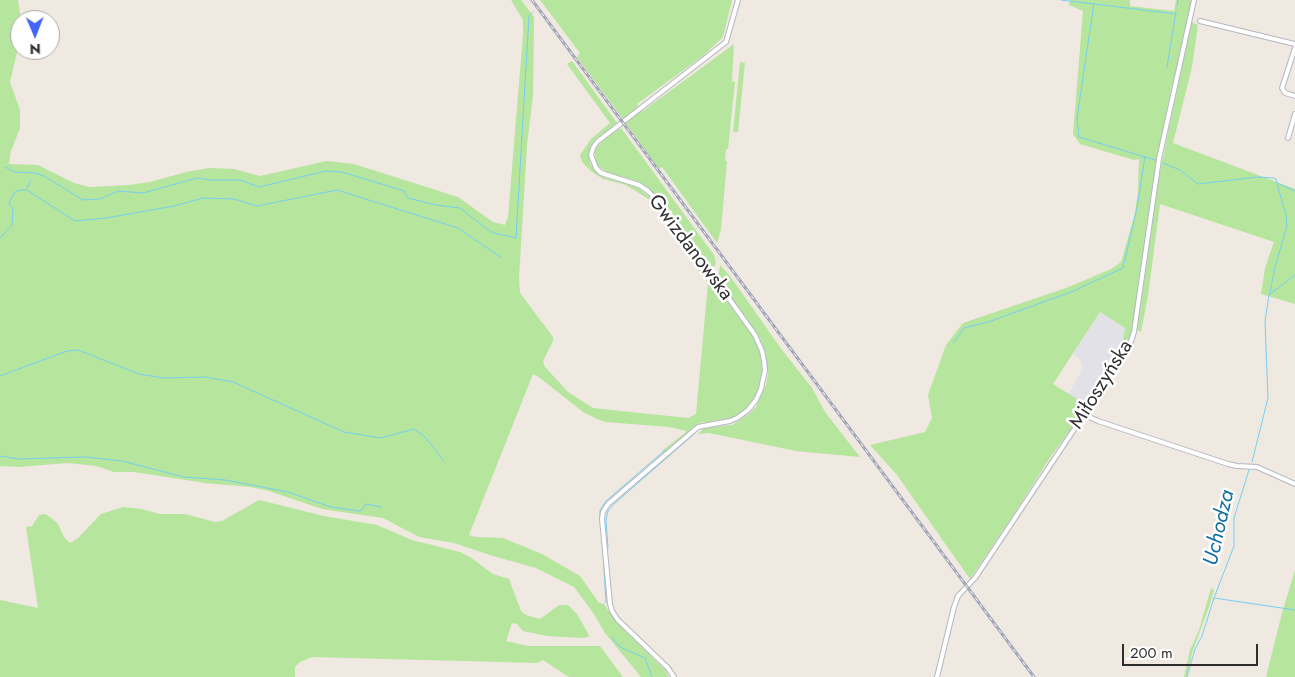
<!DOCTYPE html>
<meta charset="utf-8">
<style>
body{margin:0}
#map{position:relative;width:1295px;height:677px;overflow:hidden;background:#efe9e1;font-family:Jost,sans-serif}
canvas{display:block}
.north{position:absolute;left:10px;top:10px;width:50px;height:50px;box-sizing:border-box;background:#fff;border:1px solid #ababab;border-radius:50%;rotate:179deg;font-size:14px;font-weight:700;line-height:20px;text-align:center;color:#2e2e2e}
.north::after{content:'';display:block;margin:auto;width:18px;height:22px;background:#4264fb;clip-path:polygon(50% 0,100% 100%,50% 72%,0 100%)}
.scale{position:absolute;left:1122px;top:644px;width:136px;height:22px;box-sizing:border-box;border:2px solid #2e2e2e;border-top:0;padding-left:6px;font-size:15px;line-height:18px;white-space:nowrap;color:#2e2e2e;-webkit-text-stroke:4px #fff;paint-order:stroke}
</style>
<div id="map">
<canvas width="1295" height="677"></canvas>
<div class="north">N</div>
<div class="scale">200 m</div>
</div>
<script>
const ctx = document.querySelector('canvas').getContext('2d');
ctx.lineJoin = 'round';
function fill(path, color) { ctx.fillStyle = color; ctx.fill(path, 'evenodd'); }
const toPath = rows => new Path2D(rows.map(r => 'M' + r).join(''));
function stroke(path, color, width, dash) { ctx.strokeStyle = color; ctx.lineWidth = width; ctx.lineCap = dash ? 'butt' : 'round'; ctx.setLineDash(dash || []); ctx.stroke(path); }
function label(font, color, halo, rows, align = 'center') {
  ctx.font = font + ' Jost,sans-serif'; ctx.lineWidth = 5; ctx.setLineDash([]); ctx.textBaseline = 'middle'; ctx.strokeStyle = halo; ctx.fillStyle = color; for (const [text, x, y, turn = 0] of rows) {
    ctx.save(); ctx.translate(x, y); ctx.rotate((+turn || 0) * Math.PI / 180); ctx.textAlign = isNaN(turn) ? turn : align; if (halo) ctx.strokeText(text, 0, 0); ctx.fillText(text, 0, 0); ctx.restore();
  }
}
fill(toPath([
 [1100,312,1125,328,1123,340,1107,364,1113,368,1088,406,1068,394,1083,369,1080,359,1073,354]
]), '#e3e1e8');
fill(toPath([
 [0,0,18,0,21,20,20,20,20,39,10,82,20,110,20,128,11,151,9,164,38,165,74,183,89,187,129,185,150,182,186,172,209,168,234,169,260,176,327,161,354,164,458,197,493,222,505,225,508,217,523,35,523,20,511,0,521,0,534,17,534,26,533,95,527,145,519,278,520,293,553,337,553,341,543,361,545,367,568,392,593,408,688,418,696,414,708,283,650,200,626,185,603,179,592,172,582,162,580,155,591,139,610,123,567,64,572,61,617,123,597,138,590,147,590,163,594,169,605,178,629,184,638,188,654,200,753,336,760,352,762,370,761,380,754,399,741,413,732,419,721,421,715,420,708,423,705,422,699,423,690,433,665,454,662,451,686,432,686,431,670,427,605,422,597,419,583,412,540,378,533,374,469,535,476,537,503,538,542,554,580,576,599,603,604,604,616,622,665,670,669,677,641,677,605,633,592,611,574,587,536,568,493,556,454,543,419,537,383,518,322,509,269,491,250,487,205,483,134,472,114,472,96,466,68,463,18,467,0,466],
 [540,0,732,0,723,37,704,55,637,104,639,107,623,119,577,57,580,53],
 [1070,0,1130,0,1130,6,1174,11,1176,0,1192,0,1178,67,1171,89,1151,194,1136,308,1129,342,1127,343,1123,340,1125,328,1100,312,1053,384,1088,406,1051,456,1014,514,970,579,897,475,870,445,925,432,932,418,928,395,946,345,963,323,1066,288,1111,269,1121,262,1134,217,1138,193,1139,159,1134,160,1080,144,1073,134,1083,11,1069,5],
 [1191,22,1198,25,1192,67,1173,143,1295,189,1295,304,1261,294,1265,268,1274,242,1160,204,1148,296,1141,332,1137,330,1159,177],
 [734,44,732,81,735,82,728,149,726,149,725,161,727,161,721,229,717,243,662,167,659,169,625,122,642,110,643,111],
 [740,62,745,63,738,132,733,132],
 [621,128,714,255,716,262,713,272,668,210,650,190,634,180,608,173,598,166,595,159,595,150,604,139],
 [720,265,730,276,782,350,812,388,825,412,860,457,796,451,709,433,698,434,704,428,732,425,749,414,756,407,766,385,768,373,765,351,760,338,718,279],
 [259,500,324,516,377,525,412,540,460,552,470,557,493,574,509,579,521,611,526,615,540,619,559,605,568,605,577,614,589,635,588,637,583,638,547,636,523,631,517,624,512,623,506,641,528,646,600,646,623,677,569,677,543,660,537,663,312,657,300,662,295,667,295,677,0,677,0,600,38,608,26,527,32,526,39,515,45,514,50,517,58,524,64,537,70,543,78,538,101,514,123,507,142,509,160,514,185,514,215,522,222,521],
 [1295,570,1295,677,1266,677,1282,613],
 [1211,588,1214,590,1210,604,1192,653,1187,677,1184,677,1190,650,1199,630]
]), '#b6e59e');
stroke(toPath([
 [1061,0,1176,14],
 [1094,3,1077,118,1079,137,1155,160],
 [1177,6,1178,0],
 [1167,67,1176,12],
 [1163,163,1180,170,1198,184,1258,177,1273,178,1276,179,1277,183,1295,191],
 [5,167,15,172,35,173,44,176,83,200,100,199,118,191,143,193,197,178,210,180,240,180,259,187,326,171,342,172,401,190,404,191,408,198,436,205,460,208,487,229,494,233,516,238,529,16,533,12],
 [27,188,31,180],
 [0,238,12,225,13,210,9,203,15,192,20,190,27,190,75,221,106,218,174,206,203,198,234,199,257,206,337,190,458,228,502,258],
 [1270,293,1275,267,1287,226,1286,215,1277,184],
 [954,342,964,328,991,321,1071,292,1123,268,1137,208,1145,156],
 [0,376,67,351,78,350,139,374,164,378,205,377,233,382,344,432,381,438,414,429,424,436,444,461],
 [0,456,19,459,85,457,122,461,184,477,225,480,288,492,331,507,359,511,362,510,366,504,381,507],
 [1252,462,1268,398,1265,321,1269,295,1295,275],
 [600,517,600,510,606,501,665,450],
 [602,534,606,603],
 [608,548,606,520,608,511,614,504,694,434],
 [1214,598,1295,610],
 [612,637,617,644,624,649,645,658,652,677],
 [1187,677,1195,649,1202,636,1214,598,1234,546,1234,518,1249,470]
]), '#75cff0', 1);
const street = toPath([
 [1200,21,1295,44],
 [1295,48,1282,88,1285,93,1295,96],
 [1288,138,1295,114],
 [1085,415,1098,421,1228,464,1237,466,1257,467,1295,484],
 [674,677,668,668,618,620,612,611,610,604,602,519,603,512,608,504,698,427,730,421,737,418,748,410,756,400,761,389,765,370,764,361,762,351,755,335,664,208,648,191,639,185,601,173,596,168,591,155,593,148,597,142,726,42,738,0],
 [937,677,954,607,958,596,975,578,1129,347,1134,332,1159,159,1194,0]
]);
stroke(street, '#b4b7c1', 6);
stroke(street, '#fff', 4);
const rail = toPath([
 [532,0,1034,677]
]);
stroke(rail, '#a3a6b8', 3);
stroke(rail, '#fff', 1, [4]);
label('20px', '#2e2e2e', '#fff', [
 ["Gwizdanowska",690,248,53],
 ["Miłoszyńska",1102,385,-58]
]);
label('italic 21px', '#0d6fa3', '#fff', [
 ["Uchodza",1220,528,-77]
]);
</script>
